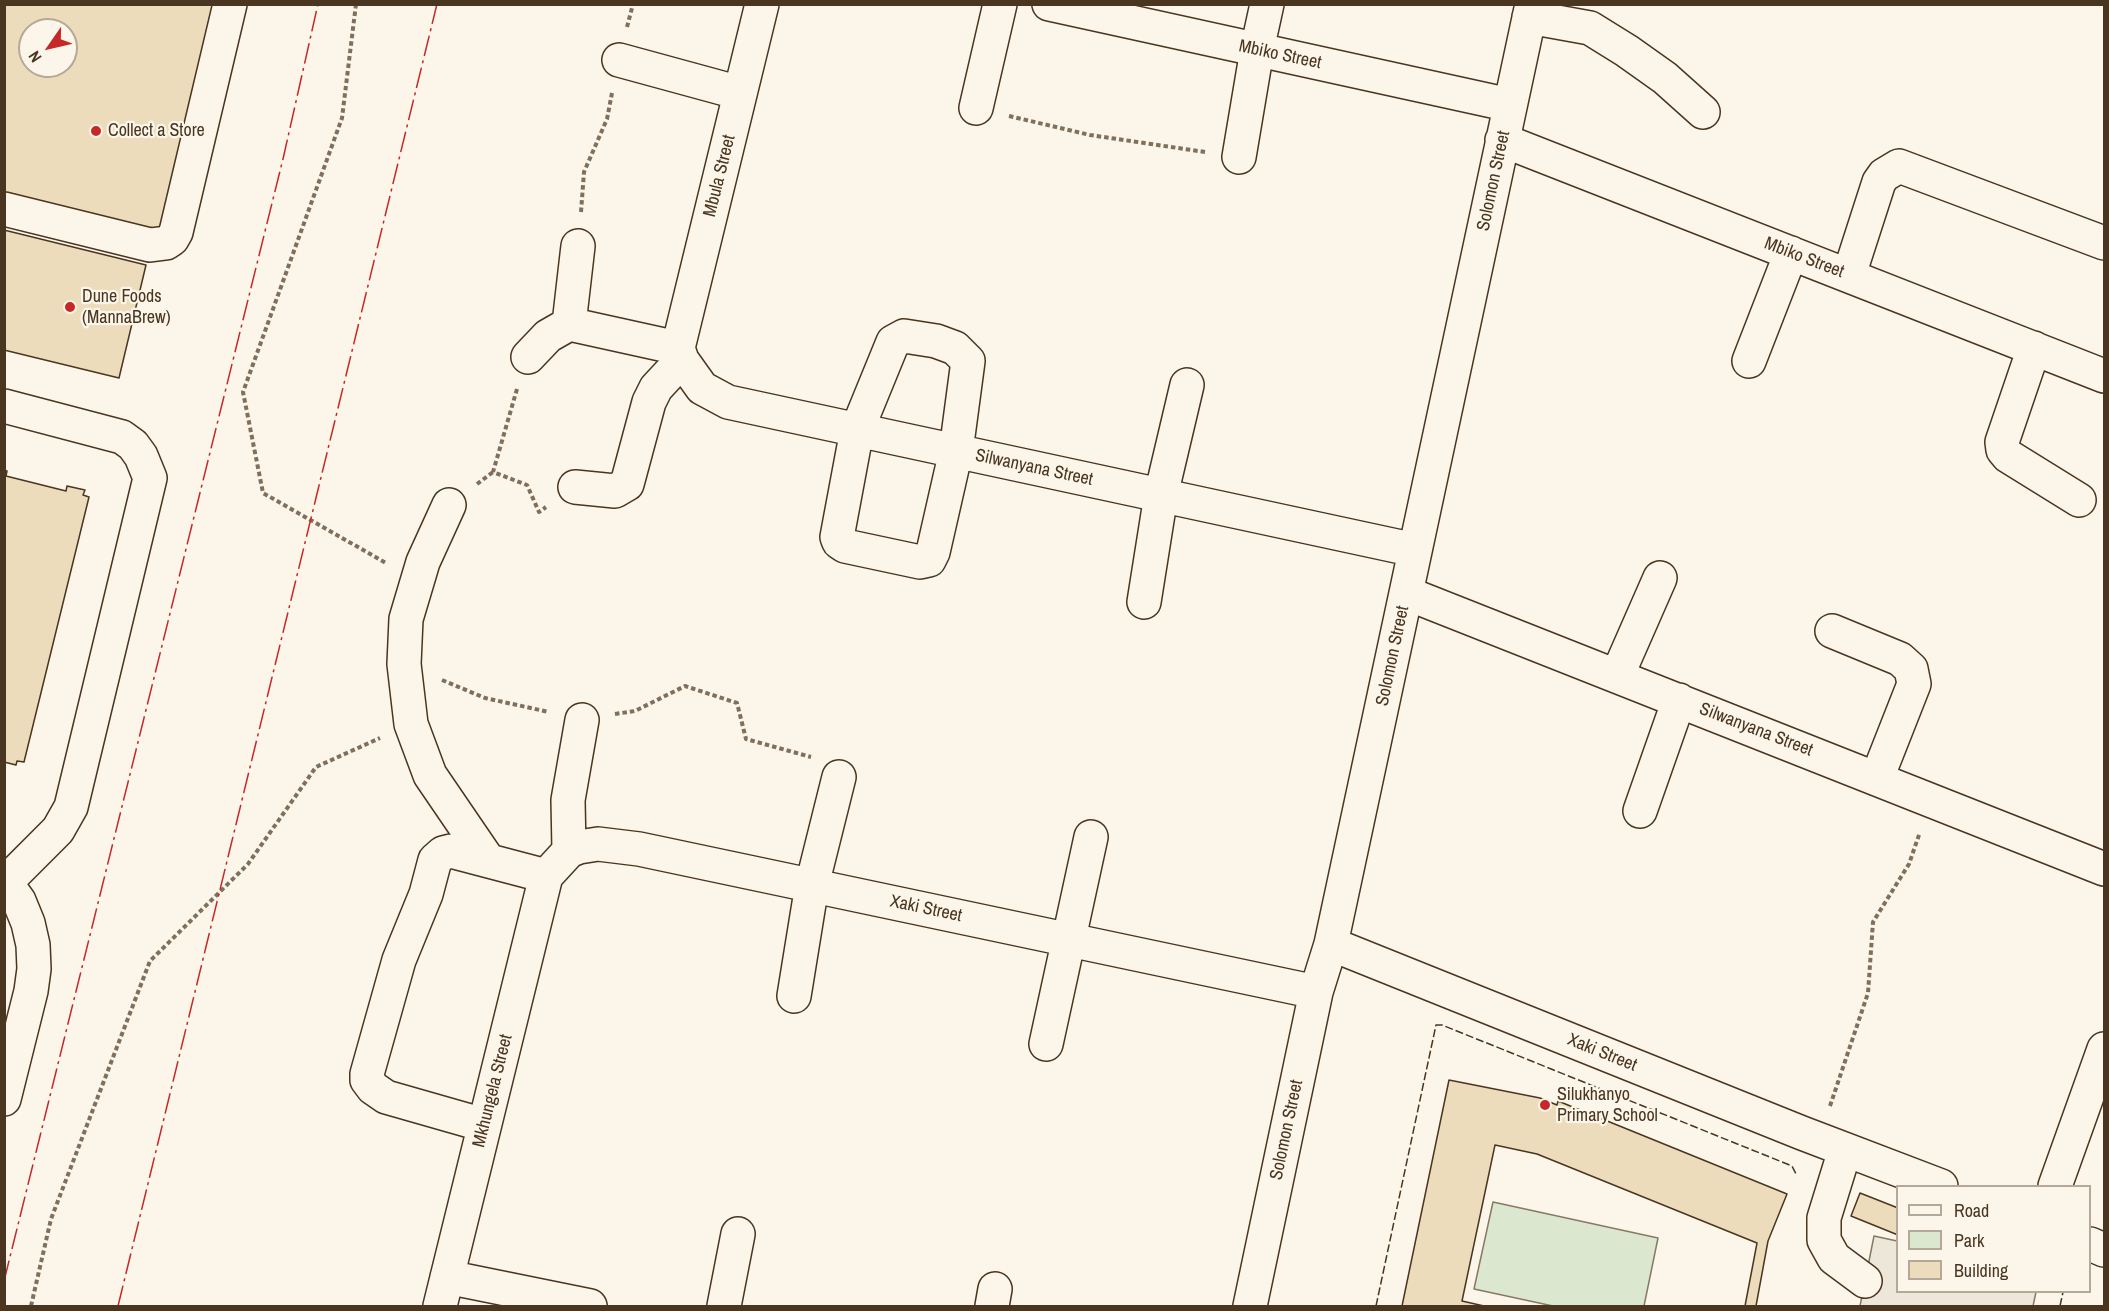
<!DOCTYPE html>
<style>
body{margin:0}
#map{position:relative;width:2109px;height:1311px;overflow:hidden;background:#fbf6e9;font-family:"Archivo Narrow",sans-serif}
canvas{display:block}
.frame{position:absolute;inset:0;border:6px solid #4a3520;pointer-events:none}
.legend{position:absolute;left:1896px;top:1185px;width:195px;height:108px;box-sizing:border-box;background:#fbf6e9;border:2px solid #b4a999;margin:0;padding:8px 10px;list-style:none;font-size:18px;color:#4a3520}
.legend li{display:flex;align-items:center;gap:12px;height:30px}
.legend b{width:30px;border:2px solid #b4a999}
.north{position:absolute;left:18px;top:18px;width:60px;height:60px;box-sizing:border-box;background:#fbf6e9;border:2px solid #b4a999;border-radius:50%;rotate:236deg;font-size:16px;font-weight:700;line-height:24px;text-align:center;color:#4a3520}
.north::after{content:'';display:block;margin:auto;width:21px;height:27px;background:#c62828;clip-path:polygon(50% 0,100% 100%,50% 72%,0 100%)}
</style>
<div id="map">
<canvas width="2109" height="1311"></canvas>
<div class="frame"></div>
<ul class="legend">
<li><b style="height:8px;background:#fbf6e9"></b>Road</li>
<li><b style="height:16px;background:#dce7d0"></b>Park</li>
<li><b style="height:16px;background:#ecdcbc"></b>Building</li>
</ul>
<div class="north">N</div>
</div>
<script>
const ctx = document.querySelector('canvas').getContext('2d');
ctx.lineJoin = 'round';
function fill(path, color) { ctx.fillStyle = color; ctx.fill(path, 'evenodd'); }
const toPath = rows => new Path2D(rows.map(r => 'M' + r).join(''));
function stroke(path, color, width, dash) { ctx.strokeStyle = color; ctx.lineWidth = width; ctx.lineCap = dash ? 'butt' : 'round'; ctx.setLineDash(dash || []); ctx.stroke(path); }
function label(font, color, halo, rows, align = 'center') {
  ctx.font = font + ' "Archivo Narrow",sans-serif'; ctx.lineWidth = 4.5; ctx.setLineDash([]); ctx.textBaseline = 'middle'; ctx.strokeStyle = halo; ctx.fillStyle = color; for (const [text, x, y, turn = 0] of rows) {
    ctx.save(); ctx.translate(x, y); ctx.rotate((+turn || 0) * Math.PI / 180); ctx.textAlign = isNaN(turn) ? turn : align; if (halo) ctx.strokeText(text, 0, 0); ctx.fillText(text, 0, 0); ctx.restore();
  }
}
const green = toPath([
 [1493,1202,1658,1238,1644,1306,1553,1306,1474,1289,1493,1202]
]);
fill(green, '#dce7d0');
stroke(green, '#887966', 1.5);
const parking = toPath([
 [1874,1236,1897,1241,1898,1292,2036,1292,2033,1306,1860,1306,1874,1236]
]);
fill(parking, '#ede7d9');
stroke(parking, '#887966', 1.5);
const building = toPath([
 [4,4,219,4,162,235,4,196,4,4],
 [30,30,66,30,66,66,30,66,30,30],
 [4,230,146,265,119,378,4,350,4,230],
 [4,470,7,471,6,476,66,491,67,486,85,490,83,495,89,497,24,762,17,761,16,765,4,762,4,470],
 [1449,1080,1540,1098,1557,1105,1558,1101,1787,1194,1768,1241,1756,1306,1745,1306,1757,1243,1537,1154,1495,1145,1462,1301,1484,1306,1402,1306,1449,1080],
 [1860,1193,1898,1208,1898,1235,1851,1216,1860,1193]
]);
fill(building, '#ecdcbc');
stroke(building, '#4a3520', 1.5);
const minor = toPath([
 [1049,4,1510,105],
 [1529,17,1590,28,1627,51,1665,78,1703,112],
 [619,60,740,93],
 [976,108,1000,4],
 [1502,140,2104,376],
 [1239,157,1257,50,1267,4],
 [4,209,150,245,166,243,172,239,176,232,230,4],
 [1849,275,1879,182,1884,175,1899,166,2104,243],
 [569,324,578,246],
 [904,336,936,341,955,348,968,361,956,451,933,552,929,560,920,562,845,546,839,542,837,537,857,430,893,342,904,336],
 [678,348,682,360,702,388,728,402,1415,550],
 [678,348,762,4],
 [2034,348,2002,442,2003,450,2008,456,2079,500],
 [528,357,548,336,569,324,678,348],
 [1749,361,1791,253],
 [4,406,122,437,133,445,141,456,150,478,71,807,58,830,6,882],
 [575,487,615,491,627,484,649,402,656,388,682,360],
 [449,505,423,562,406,619,404,664,411,724,430,775,488,860],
 [1406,593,2104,869],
 [1144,602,1161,495,1187,385],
 [1832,631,1900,659,1911,669,1914,684,1877,778],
 [1617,676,1660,578],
 [1640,811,1679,700],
 [569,851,568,800,582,720],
 [4,880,19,901,28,923,33,945,34,969,31,991,4,1099],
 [1331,944,1802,1133,1941,1186],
 [794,996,812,885,839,777],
 [1046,1044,1091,837],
 [484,1125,386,1097,373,1088,367,1080,367,1074,399,960,426,894,435,860,443,853,451,851,546,876],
 [1845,1150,1824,1218,1824,1240,1834,1258,1865,1281],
 [2055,1186,2104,1049],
 [2090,1244,2104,1250],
 [447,1277,590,1306],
 [440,1306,546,876,569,851,579,847,598,844,639,849,1316,992],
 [724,1306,738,1234],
 [992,1306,995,1289],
 [1250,1306,1316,992,1331,944,1532,4]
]);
stroke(minor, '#4a3520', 36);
stroke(toPath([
 [356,4,342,118,243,392,263,493,386,563],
 [627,27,633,4],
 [1009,116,1090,135,1205,152],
 [581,212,584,172,607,119,612,93],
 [517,389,493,472,527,485,539,512,546,507],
 [477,484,493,472],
 [442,680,485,698,549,712],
 [615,714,635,711,685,686,737,703,746,739,811,757],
 [1830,1106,1868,993,1873,922,1909,864,1920,832],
 [31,1306,51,1219,150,961,248,864,316,767,380,738]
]), '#7f6f5c', 4, [4.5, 3]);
stroke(minor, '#fbf6e9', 33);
stroke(toPath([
 [1376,1306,1436,1025,1442,1025,1792,1166,1797,1176],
 [2060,1306,2063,1292]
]), '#4a3520', 1.5, [8, 3]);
stroke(toPath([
 [4,1281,283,159,318,4],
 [118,1306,437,4]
]), '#c62828', 1.5, [21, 4.5, 3, 4.5]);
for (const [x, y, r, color] of [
 [96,131,6,"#c62828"],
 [70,307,6,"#c62828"],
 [1545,1105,6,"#c62828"]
]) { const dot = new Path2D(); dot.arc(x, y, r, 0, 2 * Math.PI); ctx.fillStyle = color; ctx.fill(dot); stroke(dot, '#fbf6e9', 2); }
label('18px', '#4a3520', '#fbf6e9', [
 ["Mbiko Street",1280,55,12],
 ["Mbula Street",720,176,-76],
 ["Solomon Street",1494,181,-78],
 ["Mbiko Street",1804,258,21],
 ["Silwanyana Street",1034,468,12],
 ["Solomon Street",1393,656,-78],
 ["Silwanyana Street",1756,730,21],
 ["Xaki Street",926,909,12],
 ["Xaki Street",1602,1053,22],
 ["Mkhungela Street",493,1091,-76],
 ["Solomon Street",1287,1130,-78]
]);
label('18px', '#4a3520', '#fbf6e9', [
 ["Collect a Store",108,131],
 ["Dune Foods",82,297],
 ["(MannaBrew)",82,318],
 ["Silukhanyo",1557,1095],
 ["Primary School",1557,1116]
], 'left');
</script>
